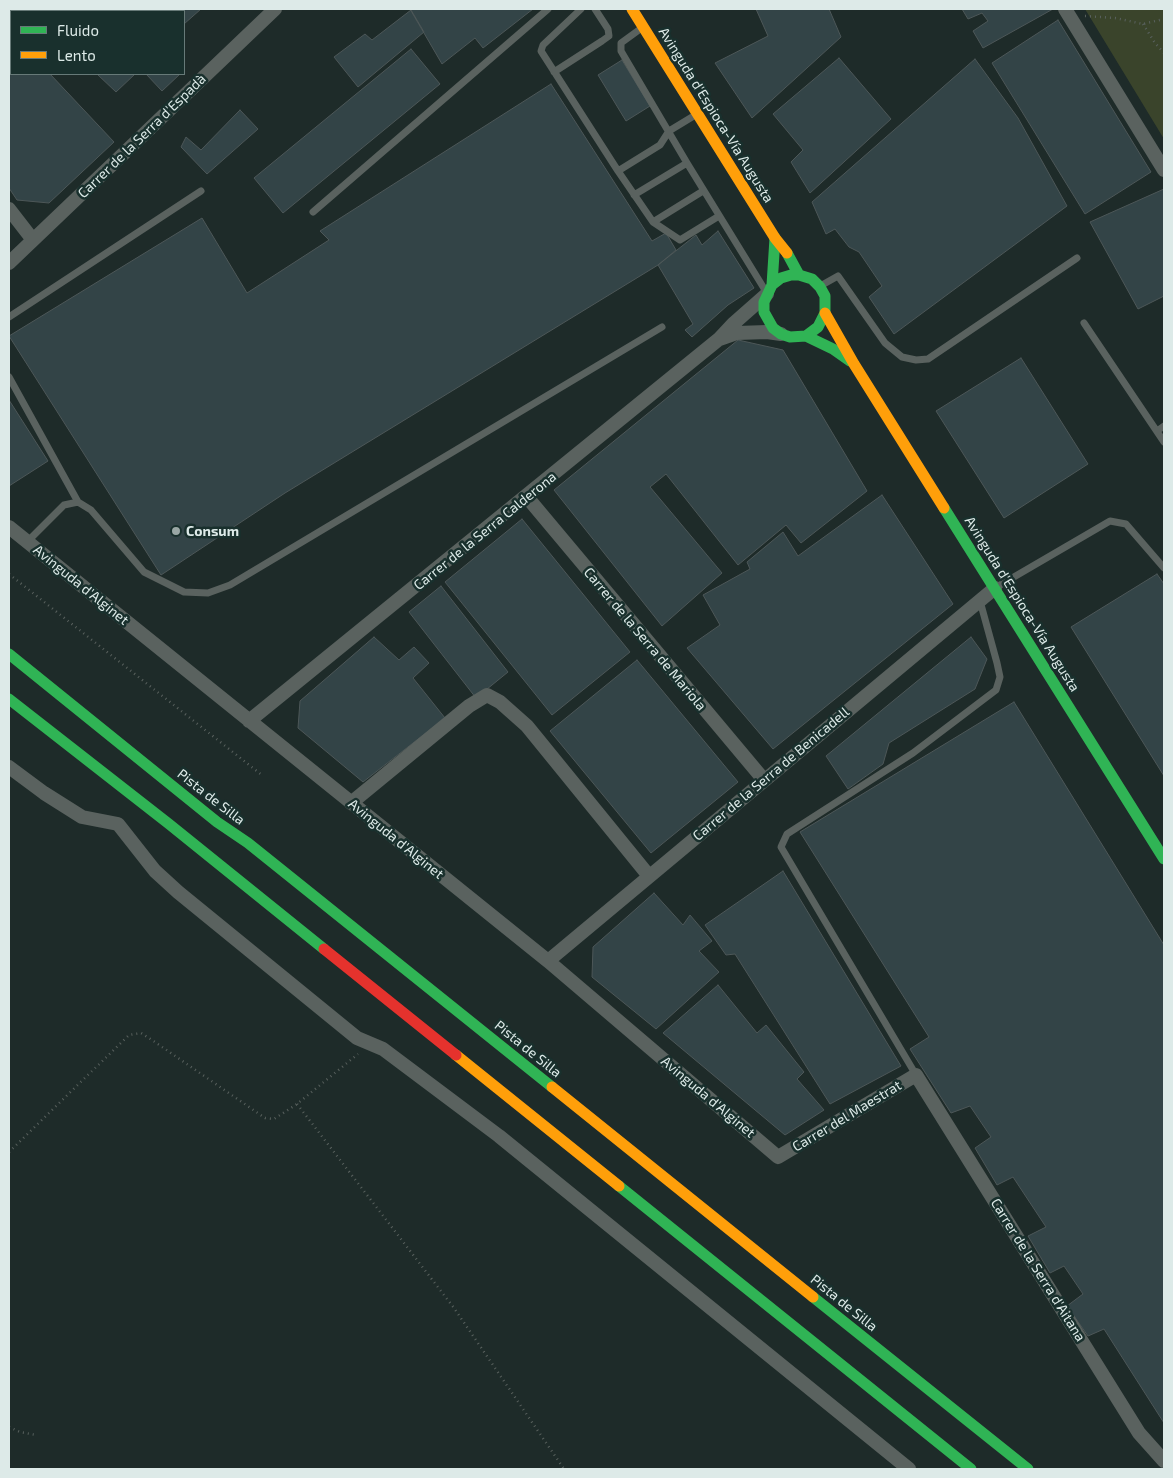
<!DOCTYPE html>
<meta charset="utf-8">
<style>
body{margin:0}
#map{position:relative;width:1173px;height:1478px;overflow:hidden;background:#1e2b29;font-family:"Exo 2",sans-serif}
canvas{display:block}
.frame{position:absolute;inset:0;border:10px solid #ddeae8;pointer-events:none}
.legend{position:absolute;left:10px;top:10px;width:175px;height:65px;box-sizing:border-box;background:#19302d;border:1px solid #677a78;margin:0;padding:6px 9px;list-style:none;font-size:15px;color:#ddeae8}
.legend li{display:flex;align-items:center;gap:10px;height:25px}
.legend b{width:25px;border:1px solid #677a78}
</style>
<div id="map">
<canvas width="1173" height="1478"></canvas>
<div class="frame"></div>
<ul class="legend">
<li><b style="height:6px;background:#30b455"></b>Fluido</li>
<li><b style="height:6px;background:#ff9f0a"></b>Lento</li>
</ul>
</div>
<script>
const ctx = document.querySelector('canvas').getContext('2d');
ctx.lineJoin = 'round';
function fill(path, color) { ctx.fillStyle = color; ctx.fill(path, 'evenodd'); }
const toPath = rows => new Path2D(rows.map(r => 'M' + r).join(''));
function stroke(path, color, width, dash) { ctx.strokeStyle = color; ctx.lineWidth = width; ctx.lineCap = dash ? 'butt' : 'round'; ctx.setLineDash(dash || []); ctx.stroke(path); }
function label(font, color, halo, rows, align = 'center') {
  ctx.font = font + ' "Exo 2",sans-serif'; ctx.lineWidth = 5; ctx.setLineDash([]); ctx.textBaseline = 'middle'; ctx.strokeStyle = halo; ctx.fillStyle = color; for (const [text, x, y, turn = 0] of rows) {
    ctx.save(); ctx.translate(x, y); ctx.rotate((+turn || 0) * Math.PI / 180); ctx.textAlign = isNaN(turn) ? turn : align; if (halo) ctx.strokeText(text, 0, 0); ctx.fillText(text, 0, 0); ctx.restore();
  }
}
fill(toPath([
 [1085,9,1164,9,1164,139]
]), '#3a442b');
const building = toPath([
 [48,9,201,9,184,24,184,11,46,11,48,9],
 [410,9,533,9,483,48,475,38,442,64,410,9],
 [756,9,829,9,841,37,752,118,715,63,768,36,756,9],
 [962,9,1053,9,983,48,973,31,988,21,982,13,968,19,962,9],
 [411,10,424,32,358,87,334,57,365,34,372,40,411,10],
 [9,20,11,23,11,74,50,74,114,142,49,203,17,200,9,188,9,20],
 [1058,20,1151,172,1085,214,992,63,1058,20],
 [411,49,440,84,283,213,254,178,411,49],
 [839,58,891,119,810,193,791,162,803,150,773,114,839,58],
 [975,59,1018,118,1067,206,894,334,869,297,882,286,859,252,849,247,835,229,826,234,812,202,975,59],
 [622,60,650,106,626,121,598,75,622,60],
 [97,74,135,74,116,92,97,74],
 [146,74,180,74,162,91,146,74],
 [551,84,652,241,666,233,676,250,658,265,285,493,161,575,9,336,202,218,247,293,329,240,320,231,551,84],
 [240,110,258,129,207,174,181,147,186,137,201,150,240,110],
 [1164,189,1164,296,1138,309,1090,222,1164,189],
 [718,231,754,288,728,305,692,337,685,330,693,324,658,265,696,235,702,245,718,231],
 [738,340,783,350,867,491,801,543,786,525,738,565,666,474,650,487,722,573,662,626,554,490,738,340],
 [1021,358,1088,464,1004,518,936,411,1021,358],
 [9,400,48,461,9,486,9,400],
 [882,495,953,604,773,749,687,648,720,625,703,595,750,569,747,562,783,532,798,556,882,495],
 [522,519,630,652,552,715,445,582,522,519],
 [1157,574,1164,584,1164,776,1071,627,1157,574],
 [441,586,508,672,476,698,409,612,441,586],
 [374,637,399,660,414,647,429,663,413,678,445,718,363,782,298,728,300,701,374,637],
 [971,637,987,659,975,689,889,743,883,764,848,789,826,756,971,637],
 [637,660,738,782,651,853,550,731,637,660],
 [1014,702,1164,945,1164,1423,1104,1329,1088,1336,1067,1306,1083,1294,1064,1266,1050,1273,1028,1236,1046,1227,1013,1177,997,1185,975,1148,991,1137,970,1106,951,1113,910,1049,929,1037,800,832,1014,702],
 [783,871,901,1066,830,1104,735,954,726,955,705,925,783,871],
 [654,893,683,925,690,915,712,941,699,951,719,972,656,1029,592,977,593,947,654,893],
 [718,985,757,1033,766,1025,804,1072,797,1079,824,1110,785,1135,663,1033,718,985]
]);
fill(building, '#334447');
stroke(building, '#4d5758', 1);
stroke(toPath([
 [1085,16,1115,18,1143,24,1164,19],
 [1143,24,1155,43,1164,53],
 [9,574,263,776],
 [297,1104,454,1308,564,1469],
 [9,1152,129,1035,141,1033,152,1040,265,1118,274,1119,297,1104,358,1054],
 [9,1427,20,1432,36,1435]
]), '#59615e', 2.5, [1, 4]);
stroke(toPath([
 [581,9,543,45,541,51,618,171],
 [643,27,621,43,621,51,687,163,765,290],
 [554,72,602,41,609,36,608,29,595,9],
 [697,114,669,131,660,145,618,171,653,222,680,240,719,216],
 [634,195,687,163],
 [313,212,548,9],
 [653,222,703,191],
 [822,285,838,276,885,343,902,357,916,360,928,359,1077,258],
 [9,317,201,191],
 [1084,323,1164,442],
 [9,377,78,502],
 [1157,431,1164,426],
 [27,542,64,505,78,502,91,510,144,572,184,592,208,593,230,585,662,327],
 [995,588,1110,521,1126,524,1164,568],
 [916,1075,781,847,787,834,913,753,996,690,1000,677,997,663,980,601]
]), '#5a625f', 7);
stroke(toPath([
 [1065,9,1164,170],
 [9,209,33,240],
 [9,263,275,9],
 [720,339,737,333,767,332,781,334],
 [527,497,764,780],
 [9,527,548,961,778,1157,916,1075,1139,1433,1164,1461],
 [249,721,719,339,733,324,767,294],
 [9,767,44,793,82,817,118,824,155,871,178,892,357,1038,383,1049,499,1136,909,1469],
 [351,803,469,706,487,695,500,702,527,726,649,876],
 [548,961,995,588]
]), '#5a625f', 14);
stroke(toPath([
 [787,253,799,275,812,279,820,287,825,296,825,313,818,327,806,336,790,337,781,334,773,328,764,312,764,302,772,285,781,278,791,275,799,275],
 [772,285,775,238],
 [806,336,833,349,850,361],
 [944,508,1164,859],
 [9,654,217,822,248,843,552,1087],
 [9,699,169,824,324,949],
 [619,1186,971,1469],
 [813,1297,1028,1469]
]), '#30b455', 11);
stroke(toPath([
 [632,9,775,238,787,253],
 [825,313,854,364,944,508],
 [456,1055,619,1186],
 [552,1087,813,1297]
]), '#ff9f0a', 11);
stroke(toPath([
 [324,949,456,1055]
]), '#e5322d', 11);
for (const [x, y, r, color] of [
 [176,531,5,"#9aa7a5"]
]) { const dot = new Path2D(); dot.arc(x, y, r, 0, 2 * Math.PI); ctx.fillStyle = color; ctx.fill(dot); stroke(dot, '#19302d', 2); }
label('14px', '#ddeae8', '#19302d', [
 ["Avinguda d'Espioca-Vía Augusta",716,115,58],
 ["Carrer de la Serra d'Espadà",142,136,-44],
 ["Carrer de la Serra Calderona",485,531,-39],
 ["Avinguda d'Alginet",81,585,39],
 ["Avinguda d'Espioca-Vía Augusta",1022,604,58],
 ["Carrer de la Serra de Mariola",645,639,50],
 ["Carrer de la Serra de Benicadell",771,774,-40],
 ["Pista de Silla",211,797,38],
 ["Avinguda d'Alginet",396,839,39],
 ["Pista de Silla",528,1049,39],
 ["Avinguda d'Alginet",708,1097,40],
 ["Carrer del Maestrat",847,1116,-31],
 ["Carrer de la Serra d'Aitana",1038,1270,58],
 ["Pista de Silla",844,1303,39]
]);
label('bold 14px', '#ddeae8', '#19302d', [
 ["Consum",186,531]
], 'left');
</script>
